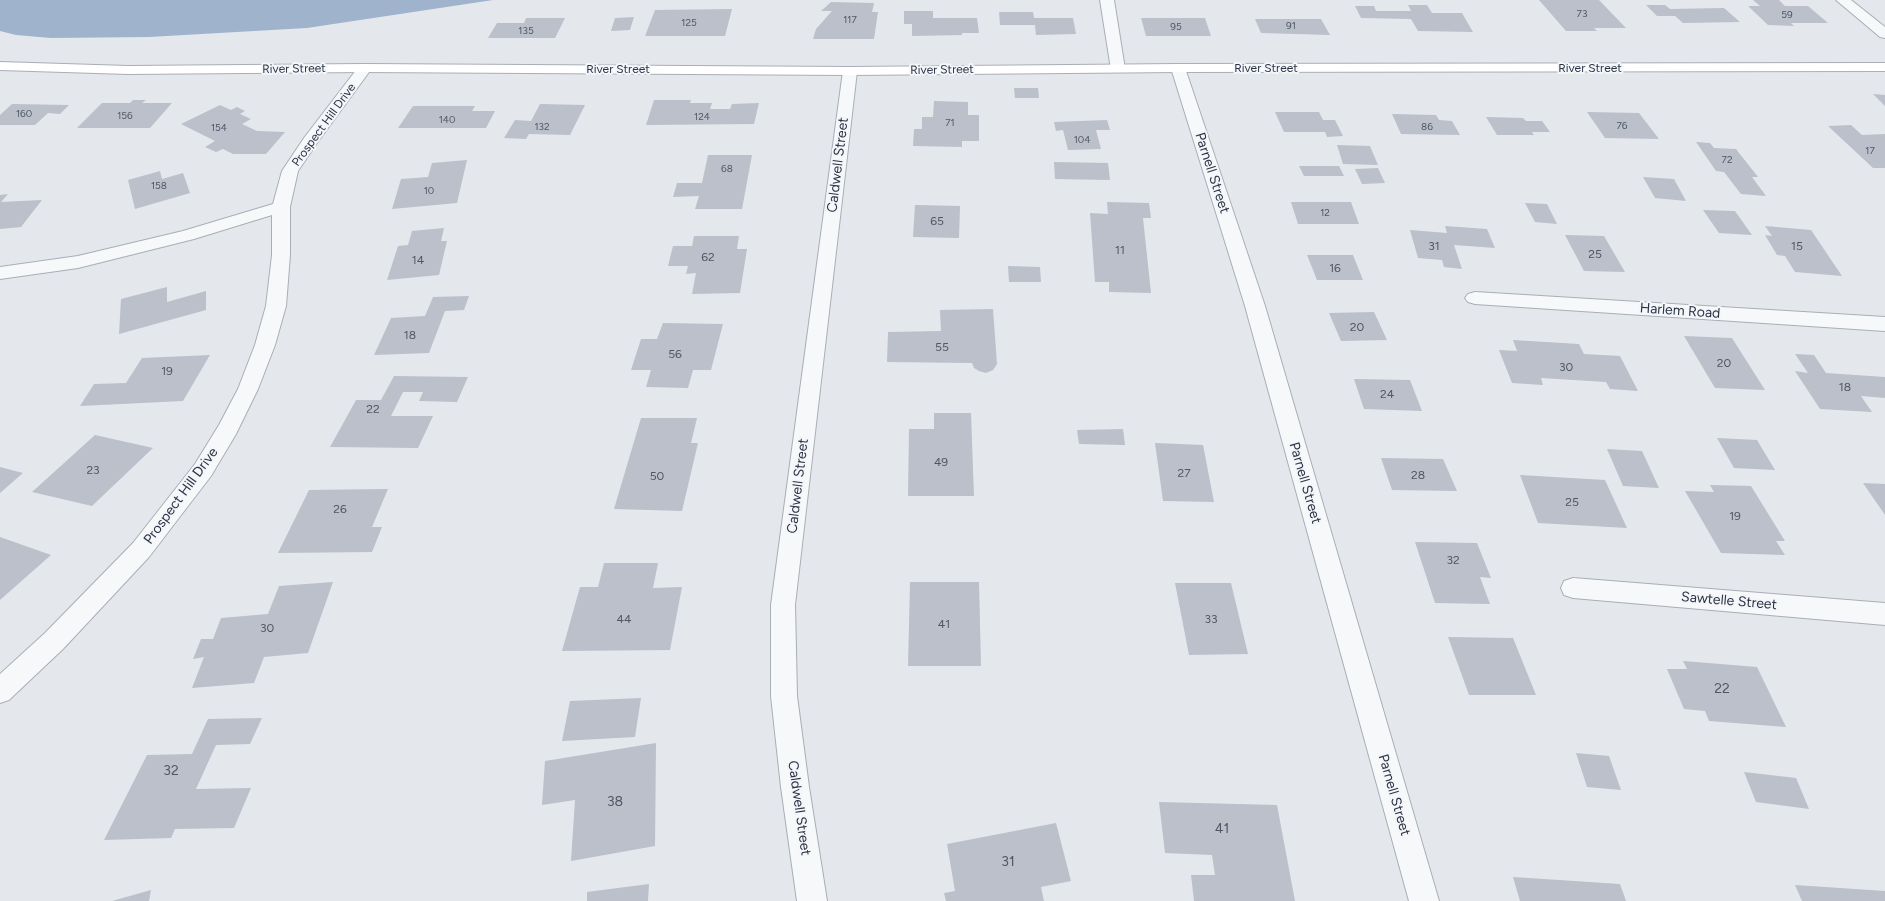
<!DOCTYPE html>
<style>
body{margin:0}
canvas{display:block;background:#e4e7ec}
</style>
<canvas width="1885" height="901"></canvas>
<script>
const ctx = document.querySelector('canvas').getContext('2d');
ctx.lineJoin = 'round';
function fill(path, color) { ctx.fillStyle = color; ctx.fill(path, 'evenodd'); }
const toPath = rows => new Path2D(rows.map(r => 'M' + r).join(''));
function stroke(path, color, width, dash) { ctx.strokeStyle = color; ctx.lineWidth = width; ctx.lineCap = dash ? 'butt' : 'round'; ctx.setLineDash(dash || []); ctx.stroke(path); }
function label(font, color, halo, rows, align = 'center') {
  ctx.font = font + ' Figtree,sans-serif'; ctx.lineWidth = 4; ctx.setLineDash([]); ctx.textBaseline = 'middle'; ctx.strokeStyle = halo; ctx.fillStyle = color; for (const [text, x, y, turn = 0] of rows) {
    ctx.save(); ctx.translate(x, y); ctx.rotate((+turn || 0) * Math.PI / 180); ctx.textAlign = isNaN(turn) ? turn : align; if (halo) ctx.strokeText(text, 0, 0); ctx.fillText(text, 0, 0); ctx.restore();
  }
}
fill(toPath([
 [0,0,493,0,307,28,149,37,51,38,16,35,0,31]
]), '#9fb4cc');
fill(toPath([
 [1539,0,1599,0,1626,28,1594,28,1597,31,1566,31],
 [1753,0,1779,0,1785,6,1808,6,1828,23,1791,23,1794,26,1768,25,1748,6,1760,6],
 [831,2,874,3,872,12,878,12,874,39,813,39,816,29,832,11,821,11],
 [1408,5,1427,5,1432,13,1462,13,1473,32,1418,31,1411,19,1361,18,1355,6,1374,6,1376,11,1411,11],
 [1646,5,1665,5,1670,9,1724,8,1740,22,1683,23,1675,16,1657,16],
 [732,9,725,36,645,36,655,10],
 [904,11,933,11,933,18,977,18,979,33,962,33,962,35,912,36,912,24,904,24],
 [999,12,1033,12,1034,18,1073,18,1076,34,1036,35,1035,25,1000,25],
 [634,17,630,30,611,31,615,18],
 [526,18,565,18,555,38,488,38,497,23,524,23],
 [1141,18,1205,18,1211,36,1146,36],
 [1255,19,1321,19,1330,35,1261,33],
 [1014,88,1038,88,1039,98,1015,98],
 [1873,94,1885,95,1885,106],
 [133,100,146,100,142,103,172,103,150,128,77,128,102,103,130,103],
 [654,100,691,100,690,103,712,103,710,109,730,109,732,104,759,103,754,124,646,125],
 [934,101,968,102,968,115,979,115,979,141,962,141,962,147,913,146,914,129,922,129,922,117,933,117],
 [12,104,69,105,60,114,48,113,35,125,0,125,0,115],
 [540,104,585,105,570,135,529,134,526,139,504,138,515,120,531,121],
 [220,105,231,110,237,107,245,111,240,114,251,119,242,124,257,131,285,132,266,154,233,154,223,149,216,152,205,147,215,141,181,124],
 [413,106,475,106,472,111,495,111,486,128,398,128],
 [1275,112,1319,112,1323,120,1335,120,1343,136,1327,137,1325,132,1284,132],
 [1587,112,1639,113,1659,139,1605,138],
 [1392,114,1436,115,1439,120,1452,121,1460,135,1401,134],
 [1486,117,1523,118,1526,121,1542,121,1550,132,1532,132,1534,135,1497,135],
 [1107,120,1110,130,1096,130,1101,149,1068,150,1063,130,1056,131,1054,122],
 [1851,125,1862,135,1885,134,1885,168,1873,168,1828,126],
 [1696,142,1710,143,1714,148,1736,149,1758,177,1752,177,1766,196,1741,194,1724,172,1716,171],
 [1337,145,1370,146,1378,165,1343,164],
 [708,155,752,155,742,209,695,209,699,196,673,197,677,183,702,183],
 [467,160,457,203,392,209,401,179,428,177,432,163],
 [1054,162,1108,163,1110,180,1055,179],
 [1299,166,1339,166,1344,176,1304,176],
 [1378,168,1385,183,1362,184,1355,169],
 [160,171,162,179,183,173,190,193,135,209,128,180],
 [1643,177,1674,179,1686,201,1655,198],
 [8,194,1,202,42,200,21,227,0,229,0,195],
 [1107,202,1149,203,1151,218,1143,218,1151,293,1109,292,1109,282,1095,282,1090,213,1108,214],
 [1291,202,1351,202,1359,224,1298,224],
 [1525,203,1547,204,1557,224,1535,222],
 [915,205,960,206,959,238,913,237],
 [1703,210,1735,211,1752,235,1719,233],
 [1445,226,1487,229,1495,248,1454,245,1462,269,1444,267,1442,260,1418,258,1410,230,1447,233],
 [1765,226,1811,230,1842,276,1795,272,1785,256,1777,255,1765,235,1772,236],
 [444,228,441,241,447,241,439,275,387,280,398,246,408,245,412,231],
 [1565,235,1604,236,1625,272,1584,271],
 [694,236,739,236,737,249,747,249,740,293,692,294,696,273,686,274,688,266,668,266,673,246,692,246],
 [1307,255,1353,255,1363,280,1317,280],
 [1008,266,1040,267,1041,282,1009,282],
 [167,287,167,302,206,291,206,310,119,334,121,299],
 [469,296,464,310,445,311,429,353,374,355,391,318,425,316,433,297],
 [993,309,997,364,993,370,986,373,979,371,974,368,972,363,887,362,888,332,941,331,940,310],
 [1374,312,1387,340,1341,341,1329,313],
 [663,323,723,324,711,370,693,370,688,388,646,387,651,370,631,370,641,339,657,339],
 [1684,336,1732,338,1765,390,1715,388],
 [1513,340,1579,344,1584,354,1620,356,1638,391,1610,389,1606,382,1541,378,1543,385,1512,383,1499,350,1517,351],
 [1795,354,1814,355,1826,373,1885,377,1885,398,1861,396,1872,412,1820,409,1795,371,1808,373],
 [210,355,183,401,80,406,94,384,126,383,142,358],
 [394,376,468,377,457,402,419,401,423,392,403,392,391,416,433,416,418,448,330,447,356,400,381,400],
 [1354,379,1410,380,1422,411,1364,409],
 [934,413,971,413,974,496,908,496,909,429,934,429],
 [641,418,697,418,691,443,698,443,682,511,614,509],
 [1123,429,1125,445,1079,444,1077,430],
 [95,435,153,448,92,506,32,492],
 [1717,438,1757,440,1775,470,1734,468],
 [1155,443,1203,445,1214,502,1163,501],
 [1607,449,1642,451,1659,488,1623,486],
 [1381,458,1443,459,1457,491,1392,490],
 [0,467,23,473,0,493],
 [1520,475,1605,480,1627,528,1538,523],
 [1863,483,1885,484,1885,515],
 [1710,485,1751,486,1785,541,1776,541,1785,555,1721,553,1685,491,1714,492],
 [388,489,372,527,382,527,372,552,278,553,309,490],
 [0,537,51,555,0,600],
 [1415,542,1477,543,1491,578,1480,577,1490,604,1435,603],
 [604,563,658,563,653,588,682,587,670,650,562,651,580,587,598,587],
 [333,582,308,653,264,657,254,683,192,688,204,657,193,659,201,639,213,639,221,618,268,614,279,586],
 [910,582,979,582,981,666,908,666],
 [1175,583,1231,583,1248,654,1189,655],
 [1448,637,1513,638,1536,695,1469,695],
 [1683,661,1757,667,1786,727,1709,721,1705,711,1684,709,1667,669,1687,669],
 [641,698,635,737,562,741,570,701],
 [262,718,250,744,216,745,196,789,251,788,234,828,175,829,171,838,104,840,147,755,192,754,208,719],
 [656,743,655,846,571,861,575,800,542,805,545,761],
 [1576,753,1609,756,1621,790,1587,787],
 [1744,772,1796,778,1809,809,1756,802],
 [1159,802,1277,805,1295,901,1194,901,1191,875,1215,875,1212,855,1165,853],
 [1056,823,1071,881,1041,887,1044,901,946,901,944,893,955,891,947,844],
 [1513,877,1620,884,1626,901,1520,901],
 [649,884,648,901,587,901,587,892],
 [1795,885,1885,891,1885,901,1802,901],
 [151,890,149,901,112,901]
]), '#bbc0ca');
const street = toPath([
 [1100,0,1114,0,1125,69,1123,72,1113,72,1111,69,1100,0],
 [1836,0,1851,0,1885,27,1885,38,1880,37,1836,0],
 [365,64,370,65,372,68,317,143,298,171,290,207,290,255,286,306,275,345,258,389,236,434,211,476,149,557,63,649,9,700,0,703,0,674,45,633,133,543,195,464,219,425,238,389,255,345,266,306,272,255,272,215,194,239,78,268,0,279,0,267,78,256,183,231,273,204,282,171,304,138,360,65,365,64],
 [1178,64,1183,65,1185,68,1265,306,1439,901,1409,901,1245,306,1171,68,1173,65,1178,64],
 [850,67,855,68,857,71,795,605,797,696,809,787,827,901,797,901,781,787,771,696,771,605,843,71,845,68,850,67],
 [1475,292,1885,317,1885,331,1475,304,1468,302,1465,298,1468,294,1475,292],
 [1573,578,1885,603,1885,625,1573,598,1564,595,1561,588,1564,581,1573,578]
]);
const secondary = toPath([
 [0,62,128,66,365,64,850,67,1178,64,1885,63,1885,71,1178,72,850,75,365,72,128,74,0,70,0,62]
]);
stroke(street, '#a9aeb7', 2);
stroke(secondary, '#a9aeb7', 2);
fill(street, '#f7f8fa');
fill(secondary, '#fff');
label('10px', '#4f5766', null, [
 ["73",1582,14],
 ["59",1787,15],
 ["117",850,20],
 ["125",689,23],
 ["91",1291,26],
 ["95",1176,27],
 ["135",526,31],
 ["160",24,114],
 ["156",125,116],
 ["124",702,117],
 ["140",447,120],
 ["71",950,123],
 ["76",1622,126],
 ["132",542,127],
 ["86",1427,127],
 ["154",219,128],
 ["104",1082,140],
 ["17",1870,151],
 ["72",1727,160],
 ["68",727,169],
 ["158",159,186],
 ["10",429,191],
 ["12",1325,213]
]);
label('12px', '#2b3445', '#f4f6f9', [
 ["River Street",1266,68],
 ["River Street",1590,68],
 ["River Street",294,69,-1],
 ["River Street",618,69],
 ["River Street",942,70,-1],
 ["Prospect Hill Drive",324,125,-54]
]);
label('12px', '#4f5766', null, [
 ["65",937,221],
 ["31",1434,246],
 ["15",1797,246],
 ["11",1120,250],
 ["25",1595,254],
 ["62",708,257],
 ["14",418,260],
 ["16",1335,268],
 ["20",1357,327],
 ["18",410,335],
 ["55",942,347],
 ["56",675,354],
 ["20",1724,363],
 ["30",1566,367],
 ["19",167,371],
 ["18",1845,387],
 ["24",1387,394],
 ["22",373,409],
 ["49",941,462],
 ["23",93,470],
 ["27",1184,473],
 ["28",1418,475],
 ["50",657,476],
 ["25",1572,502],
 ["26",340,509],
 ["19",1735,516],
 ["32",1453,560],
 ["44",624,619],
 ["33",1211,619],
 ["41",944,624],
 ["30",267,628]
]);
label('14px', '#2b3445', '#f4f6f9', [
 ["Caldwell Street",838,165,-83],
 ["Parnell Street",1212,173,72],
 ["Harlem Road",1680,311,4],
 ["Parnell Street",1305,483,74],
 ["Caldwell Street",798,486,-83],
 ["Prospect Hill Drive",181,496,-54],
 ["Sawtelle Street",1729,601,5],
 ["Parnell Street",1394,795,74],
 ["Caldwell Street",799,808,82]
]);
label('14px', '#4f5766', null, [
 ["22",1722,689],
 ["32",171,771],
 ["38",615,802],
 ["41",1222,829],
 ["31",1008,862]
]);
</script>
